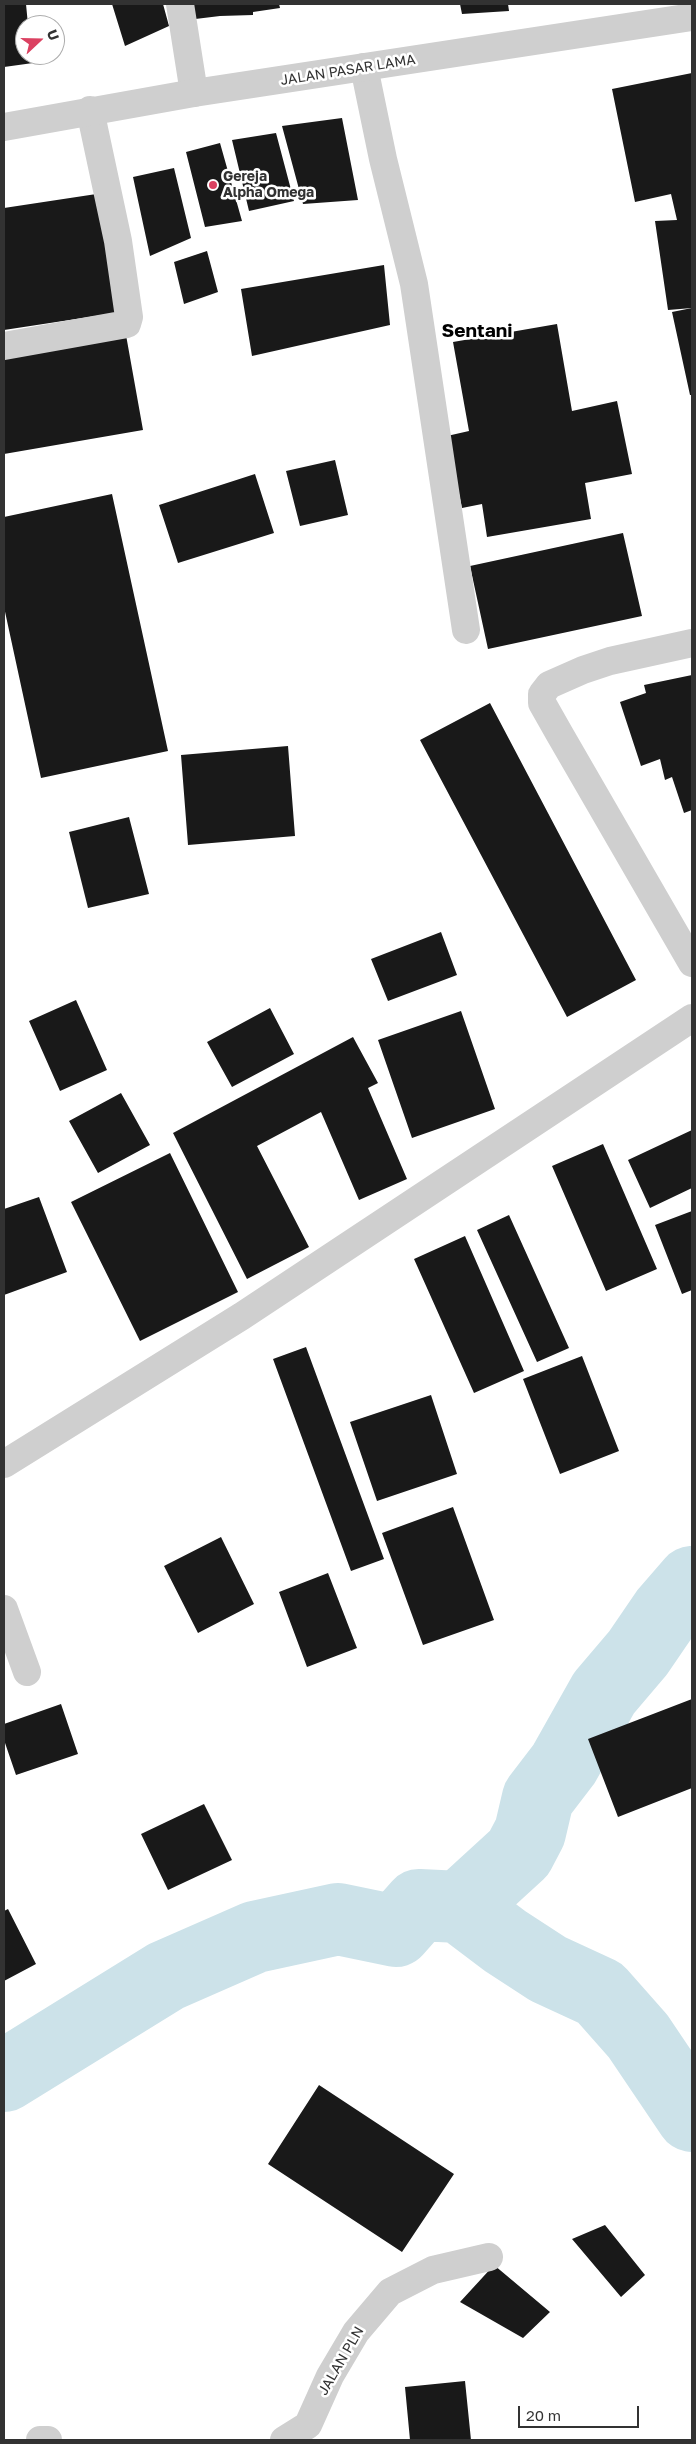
<!DOCTYPE html>
<style>
body{margin:0}
#map{position:relative;width:696px;height:2444px;overflow:hidden;background:#fff;font-family:"Golos Text",sans-serif}
canvas{display:block}
.frame{position:absolute;inset:0;border:5px solid #323232;pointer-events:none}
.north{position:absolute;left:15px;top:15px;width:50px;height:50px;box-sizing:border-box;background:#fff;border:1px solid #adadad;border-radius:50%;rotate:69deg;font-size:14px;font-weight:700;line-height:20px;text-align:center;color:#323232}
.north::after{content:'';display:block;margin:auto;width:18px;height:22px;background:#db4161;clip-path:polygon(50% 0,100% 100%,50% 72%,0 100%)}
.scale{position:absolute;left:518px;top:2406px;width:121px;height:22px;box-sizing:border-box;border:2px solid #323232;border-top:0;padding-left:6px;font-size:15px;line-height:18px;white-space:nowrap;color:#323232;-webkit-text-stroke:4px #fff;paint-order:stroke}
</style>
<div id="map">
<canvas width="696" height="2444"></canvas>
<div class="frame"></div>
<div class="north">U</div>
<div class="scale">20 m</div>
</div>
<script>
const ctx = document.querySelector('canvas').getContext('2d');
ctx.lineJoin = 'round';
const toPath = rows => new Path2D(rows.map(r => 'M' + r).join(''));
function stroke(path, color, width, dash) { ctx.strokeStyle = color; ctx.lineWidth = width; ctx.lineCap = dash ? 'butt' : 'round'; ctx.setLineDash(dash || []); ctx.stroke(path); }
function fill(path, color) { ctx.fillStyle = color; ctx.fill(path, 'evenodd'); }
function label(font, color, halo, rows, align = 'center') {
  ctx.font = font + ' "Golos Text",sans-serif'; ctx.lineWidth = 5; ctx.setLineDash([]); ctx.textBaseline = 'middle'; ctx.strokeStyle = halo; ctx.fillStyle = color; for (const [text, x, y, turn = 0] of rows) {
    ctx.save(); ctx.translate(x, y); ctx.rotate((+turn || 0) * Math.PI / 180); ctx.textAlign = isNaN(turn) ? turn : align; if (halo) ctx.strokeText(text, 0, 0); ctx.fillText(text, 0, 0); ctx.restore();
  }
}
stroke(toPath([
 [460,1907,519,1853,530,1832,538,1798,564,1764,604,1693,638,1653,666,1612,692,1582],
 [4,2076,166,1976,255,1937,338,1919,396,1931,419,1905,460,1907,505,1941,548,1969,600,1993,638,2036,692,2116]
]), '#cce2e9', 72);
fill(toPath([
 [4,4,26,4,28,25,25,25,25,55,32,55,33,63,4,67],
 [112,4,163,4,169,26,125,46],
 [185,4,279,4,280,8,253,12,253,15,220,16,187,20],
 [460,4,508,4,509,11,462,14],
 [692,73,692,308,668,310,655,221,677,220,671,194,635,202,612,89],
 [342,118,358,200,303,204,282,126],
 [276,133,294,201,249,211,232,140],
 [220,143,242,221,205,227,186,152],
 [174,168,191,238,150,256,133,177],
 [103,193,122,312,4,330,4,208],
 [207,251,218,292,184,304,174,262],
 [384,265,390,325,252,356,241,289],
 [692,308,692,395,690,395,672,312],
 [557,324,572,411,617,401,632,474,585,483,591,519,487,537,482,504,462,508,447,436,469,431,453,342],
 [126,335,143,430,4,454,4,357],
 [335,460,348,515,300,526,286,471],
 [255,474,274,533,178,563,159,505],
 [112,494,168,751,41,778,4,607,4,517],
 [623,533,642,616,488,649,470,566],
 [692,675,692,810,684,813,672,777,665,780,660,759,641,766,620,702,646,693,644,685],
 [490,703,636,980,567,1017,420,740],
 [288,746,295,836,188,845,181,755],
 [129,817,149,894,88,908,69,832],
 [441,932,457,975,388,1001,371,959],
 [76,1000,107,1070,60,1091,29,1021],
 [270,1008,294,1054,232,1087,207,1042],
 [461,1011,495,1109,412,1138,378,1040],
 [353,1037,378,1083,368,1088,407,1179,359,1200,321,1112,257,1146,309,1247,247,1279,173,1133],
 [121,1093,150,1145,98,1173,69,1121],
 [692,1130,692,1188,650,1208,628,1160],
 [603,1144,657,1269,606,1291,552,1166],
 [170,1153,238,1292,140,1341,71,1202],
 [39,1197,67,1272,4,1295,4,1209],
 [692,1211,692,1290,682,1294,655,1225],
 [509,1215,569,1348,537,1362,477,1230],
 [465,1236,524,1371,474,1393,414,1259],
 [306,1347,384,1559,351,1571,273,1359],
 [582,1356,619,1451,560,1474,523,1379],
 [431,1395,457,1474,377,1501,350,1422],
 [453,1507,494,1620,423,1645,382,1533],
 [221,1537,254,1604,198,1633,164,1566],
 [328,1573,357,1648,307,1667,279,1592],
 [692,1699,692,1788,618,1817,588,1739],
 [61,1704,78,1754,16,1775,4,1740,4,1724],
 [204,1804,232,1860,168,1890,141,1834],
 [8,1909,36,1964,4,1981,4,1911],
 [319,2085,454,2174,402,2252,268,2164],
 [605,2225,645,2275,621,2297,572,2239],
 [494,2265,550,2312,523,2338,460,2302],
 [465,2381,471,2440,410,2440,405,2387]
]), '#191919');
stroke(toPath([
 [180,4,194,93],
 [364,67,383,159,414,284,466,630],
 [4,346,127,324,129,317,118,241,90,110],
 [692,643,610,661,583,670,549,685,542,694,542,703,559,733,692,963],
 [4,1464,242,1316,692,1018],
 [4,1609,27,1672],
 [40,2440,48,2440],
 [284,2440,308,2425,330,2376,356,2332,390,2292,433,2270,489,2257]
]), '#cfcfcf', 28);
stroke(toPath([
 [4,127,194,93,692,17]
]), '#cfcfcf', 28);
for (const [x, y, r, color] of [
 [213,185,5,"#db4161"]
]) { const dot = new Path2D(); dot.arc(x, y, r, 0, 2 * Math.PI); ctx.fillStyle = color; ctx.fill(dot); stroke(dot, '#fff', 2); }
label('14px', '#323232', '#fff', [
 ["JALAN PASAR LAMA",348,70,-9],
 ["JALAN PLN",341,2361,-60]
]);
label('bold 14px', '#323232', '#fff', [
 ["Gereja",223,177],
 ["Alpha Omega",223,193]
], 'left');
label('bold 19px', '#000', '#fff', [
 ["Sentani",477,331]
]);
</script>
